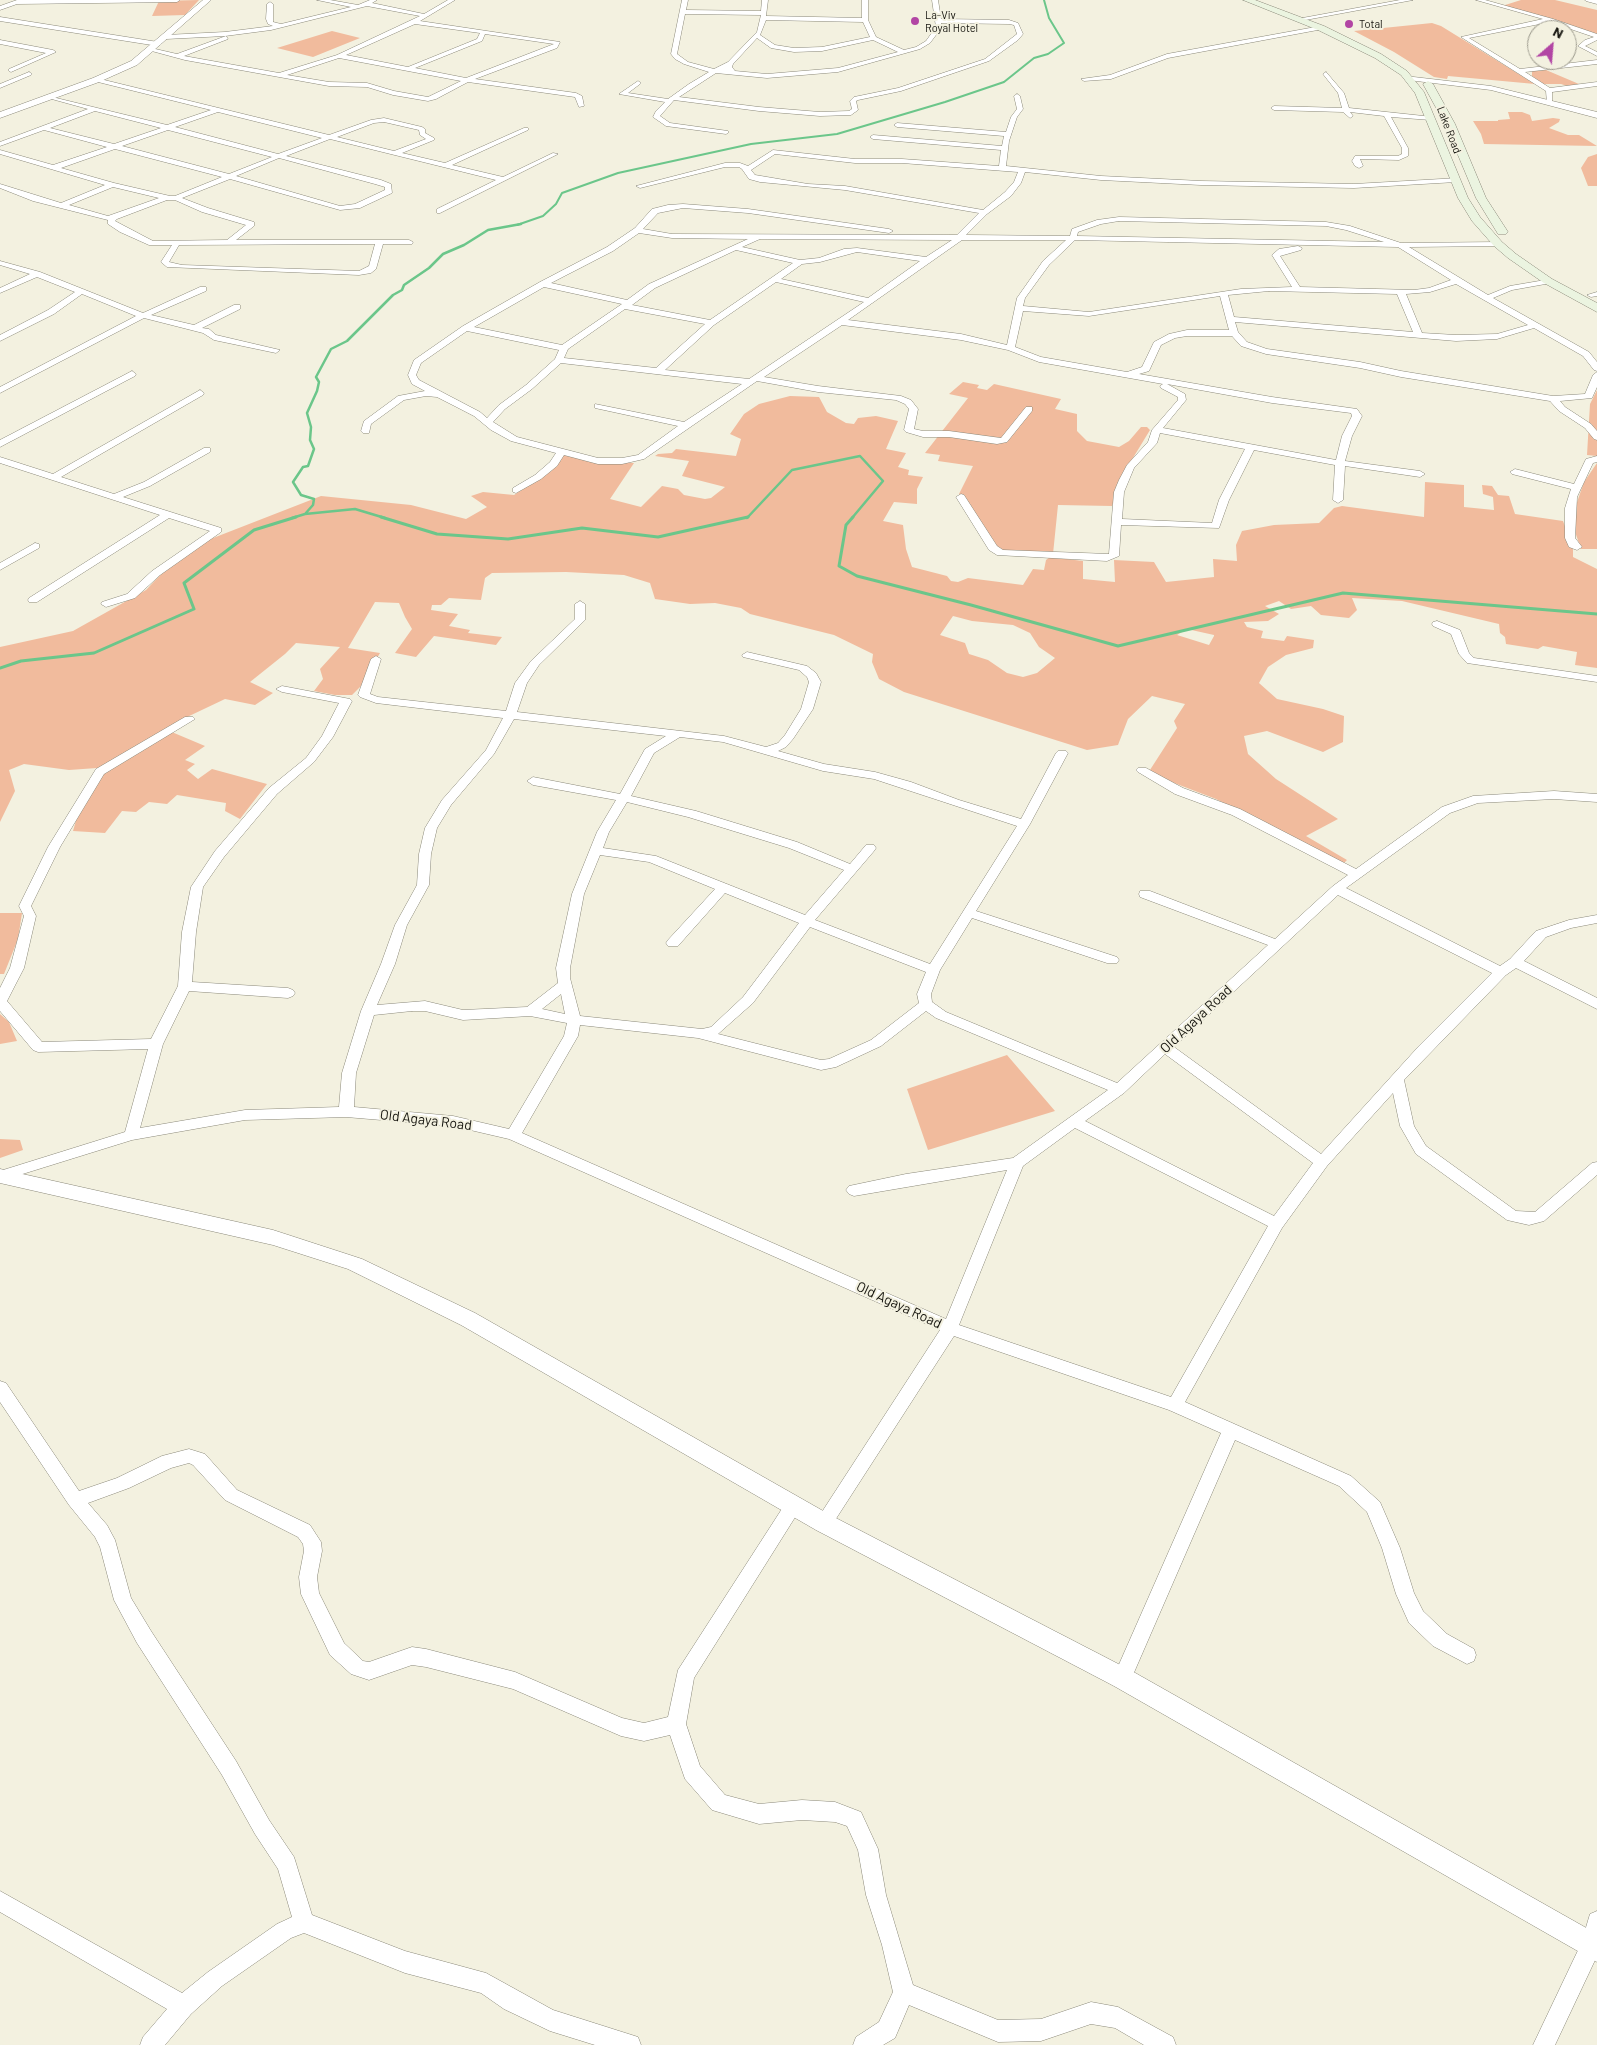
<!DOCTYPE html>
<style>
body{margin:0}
#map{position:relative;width:1597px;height:2045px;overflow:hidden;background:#f3f1e0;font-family:Barlow,sans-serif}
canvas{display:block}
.north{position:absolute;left:1527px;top:20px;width:50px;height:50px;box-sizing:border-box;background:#f3f1e0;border:1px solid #9b998c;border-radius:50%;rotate:27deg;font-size:14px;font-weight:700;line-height:20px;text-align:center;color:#16150f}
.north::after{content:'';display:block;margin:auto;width:18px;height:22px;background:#b245a4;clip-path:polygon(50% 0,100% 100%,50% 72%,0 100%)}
</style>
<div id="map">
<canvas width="1597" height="2045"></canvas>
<div class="north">N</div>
</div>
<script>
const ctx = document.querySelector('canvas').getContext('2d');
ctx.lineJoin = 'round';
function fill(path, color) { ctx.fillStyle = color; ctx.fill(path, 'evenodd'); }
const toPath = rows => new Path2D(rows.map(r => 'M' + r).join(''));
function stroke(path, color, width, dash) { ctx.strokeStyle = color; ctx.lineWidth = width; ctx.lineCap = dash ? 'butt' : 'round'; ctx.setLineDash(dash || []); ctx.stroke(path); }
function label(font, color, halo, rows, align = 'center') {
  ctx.font = font + ' Barlow,sans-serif'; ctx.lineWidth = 4; ctx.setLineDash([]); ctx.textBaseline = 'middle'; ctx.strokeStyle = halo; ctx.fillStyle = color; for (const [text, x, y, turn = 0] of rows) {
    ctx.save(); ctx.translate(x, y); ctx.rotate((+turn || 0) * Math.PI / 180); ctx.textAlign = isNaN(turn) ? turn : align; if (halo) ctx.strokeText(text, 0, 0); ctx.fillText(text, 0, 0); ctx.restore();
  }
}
fill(toPath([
 [199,0,185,15,152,16,159,1],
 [1521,0,1555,0,1597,10,1597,36,1502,6],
 [1432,23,1441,26,1535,84,1448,76,1447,79,1434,77,1394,52,1354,31],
 [332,31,360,38,313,57,277,48],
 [1546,70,1579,84,1567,86,1561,84,1543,84,1532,76,1532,71],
 [1508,112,1522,112,1530,115,1532,121,1553,118,1560,119,1559,122,1549,128,1568,135,1579,135,1597,146,1484,144,1481,134,1473,121,1498,121,1498,120,1510,119],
 [1597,154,1597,186,1588,186,1581,168,1588,157],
 [963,382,979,385,977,388,987,390,994,384,1061,399,1055,409,1077,414,1077,431,1087,441,1119,447,1129,441,1141,427,1147,427,1150,430,1122,476,1112,506,1058,505,1053,554,1006,552,996,548,959,494,973,466,938,461,940,455,925,453,968,398,949,394],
 [1597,390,1597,456,1587,455,1590,404],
 [790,396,819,397,827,412,846,423,854,424,858,418,876,416,898,421,886,449,906,453,898,467,909,470,908,475,923,477,917,489,917,504,894,502,883,521,903,525,906,549,912,567,947,576,951,581,958,582,968,578,1023,585,1033,569,1044,570,1046,560,1050,557,1083,561,1083,579,1115,582,1114,560,1154,562,1166,582,1214,577,1213,559,1237,561,1236,545,1242,531,1274,525,1319,523,1334,508,1342,506,1424,517,1425,482,1464,485,1464,507,1494,510,1493,497,1483,494,1482,485,1492,486,1498,495,1509,496,1515,514,1563,521,1573,548,1573,557,1597,569,1597,668,1575,665,1577,652,1543,646,1538,649,1506,644,1505,637,1500,633,1499,624,1402,601,1352,598,1357,610,1349,618,1321,615,1311,606,1291,609,1279,601,1265,606,1279,614,1268,621,1244,622,1247,627,1263,631,1261,638,1284,641,1287,636,1314,640,1313,648,1286,655,1268,667,1259,683,1277,699,1323,709,1344,716,1343,742,1323,752,1267,731,1244,736,1248,754,1276,779,1338,819,1306,836,1347,860,1344,863,1277,831,1216,799,1148,773,1177,728,1174,721,1185,704,1152,696,1128,719,1118,745,1087,750,904,692,879,679,872,662,873,654,834,635,750,614,741,608,715,603,690,604,655,599,650,583,624,575,566,572,492,573,485,578,481,600,449,598,441,605,432,605,431,610,458,614,449,626,470,630,468,633,502,637,496,645,434,636,416,657,395,653,412,629,405,617,399,603,375,602,348,648,380,653,361,686,352,695,335,695,314,691,323,679,320,669,340,647,296,643,285,654,250,682,273,693,255,705,225,699,185,718,167,730,205,746,185,760,195,764,187,770,198,779,212,769,267,784,240,819,225,811,226,803,177,795,167,804,149,802,136,812,122,811,105,833,73,831,84,793,97,768,69,770,24,764,9,770,15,791,0,822,0,647,73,631,146,590,171,564,208,540,321,496,411,505,466,519,487,507,471,496,483,492,514,495,532,483,564,455,599,462,634,463,610,499,641,507,662,486,678,489,684,495,705,499,711,498,725,487,682,476,689,461,655,456,658,454,672,453,676,449,736,456,741,439,730,434,744,414,759,404],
 [953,616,972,621,1013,625,1030,633,1039,647,1055,658,1037,673,1023,677,1007,673,988,660,969,654,965,643,940,635],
 [1187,629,1214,635,1214,636,1209,645,1177,635],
 [1597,463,1597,549,1581,549,1573,526,1575,508,1584,482],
 [0,913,22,913,18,939,4,974,0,974],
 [0,1014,9,1022,17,1041,0,1044],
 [1007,1055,1055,1111,928,1150,907,1089],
 [0,1139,20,1140,23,1150,0,1158]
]), '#f1bb9d');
stroke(toPath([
 [517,225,543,216,556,204,562,193,618,173,751,144,837,134,945,102,1004,82,1034,58,1048,54,1064,43,1049,18,1044,0]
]), '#6bc68a', 2);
stroke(toPath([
 [305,514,313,505,314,499,301,495,293,482,303,467,308,466,314,449,310,440,311,427,307,413,317,391,319,382,316,377,331,349,347,341,393,295,402,290,404,285,429,268,443,254,464,245,488,230,521,224],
 [292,518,305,514,355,509,385,518],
 [747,518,792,470,860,456,883,481,852,518]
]), '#6bc68a', 2.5);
stroke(toPath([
 [381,517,437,534,508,539,582,528,658,537,748,517],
 [853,517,846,525,839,566,857,576,971,605,1118,646,1343,593,1597,614],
 [0,668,21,661,94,653,194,609,184,583,254,530,296,517]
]), '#6bc68a', 3);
const minor = toPath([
 [17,0,180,0,177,2,17,4,0,10,0,6,17,0],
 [317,0,330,0,358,5,370,0,377,0,372,3,424,14,448,0,455,0,420,21,560,42,557,48,475,79,576,93,582,96,584,106,579,107,575,97,468,82,436,99,428,101,393,95,367,87,329,86,185,60,148,50,151,48,177,54,226,36,228,39,184,56,279,73,337,55,420,16,367,6,271,30,225,36,166,39,163,37,166,35,225,32,273,26,268,24,266,19,267,4,270,2,273,4,273,22,281,24,351,7,317,0],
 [415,24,480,33,477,39,408,67,346,55,415,24],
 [485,34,554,44,466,78,415,68,482,41,485,34],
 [339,58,408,71,461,81,428,97,394,91,367,83,329,82,287,75,339,58],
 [682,0,688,0,686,10,761,11,762,0,768,0,766,16,862,18,862,0,868,0,868,20,876,37,904,50,916,47,926,41,936,27,932,0,938,0,941,19,1009,20,1018,23,1023,34,1018,40,989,61,901,91,858,100,856,101,858,110,851,115,820,116,759,111,674,100,660,116,670,123,728,131,728,133,726,134,666,126,653,117,656,111,665,102,619,94,638,81,641,83,640,84,628,93,668,99,689,84,709,72,684,64,675,59,671,54,682,0],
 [685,14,761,15,757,32,728,62,714,69,688,62,677,54,685,14],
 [766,20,863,22,870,37,822,47,794,48,775,45,760,35,766,20],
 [941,23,1009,24,1014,25,1017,34,985,59,898,88,854,97,850,101,852,109,849,111,820,112,759,107,679,97,716,73,767,78,838,72,920,49,930,43,942,27,941,23],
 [757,38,771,48,794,52,822,51,873,40,898,52,838,68,767,74,735,71,732,67,733,64,757,38],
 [1400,0,1413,0,1300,21,1297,19,1400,0],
 [1476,0,1485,0,1553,19,1597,34,1597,40,1585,46,1597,52,1597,56,1578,46,1585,40,1594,37,1550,22,1469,38,1520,69,1597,60,1597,64,1525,72,1550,88,1597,82,1597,86,1552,92,1552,102,1547,103,1546,91,1461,37,1543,19,1476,0],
 [1585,0,1597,0,1597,4,1586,1,1585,0],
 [0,17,158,42,161,44,158,46,0,21,0,17],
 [1321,26,1323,29,1168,58,1111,79,1084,81,1081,79,1110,75,1167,54,1321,26],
 [0,40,53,50,56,52,11,72,9,71,9,69,46,53,0,44,0,40],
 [29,72,32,74,31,75,0,88,0,84,29,72],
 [1326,72,1344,93,1349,108,1433,117,1434,118,1431,120,1391,117,1408,148,1408,156,1399,160,1360,159,1363,166,1359,168,1355,166,1352,161,1355,156,1398,156,1402,154,1402,148,1384,116,1350,112,1353,116,1350,118,1343,112,1274,110,1271,108,1274,106,1342,108,1338,93,1323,74,1326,72],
 [96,78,329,135,371,120,384,118,422,127,425,129,425,133,434,138,434,140,402,153,445,163,524,128,528,128,528,130,452,165,503,177,553,153,558,154,440,213,437,213,437,209,496,180,330,139,286,156,381,180,391,184,392,193,360,208,340,210,230,179,182,198,208,208,254,222,254,226,236,240,409,240,413,242,412,244,383,244,376,269,371,273,359,275,167,267,161,262,172,245,149,245,120,232,108,224,108,220,33,201,0,188,0,184,61,203,105,185,0,154,0,150,53,165,107,147,44,130,0,146,0,142,88,109,48,98,48,96,167,125,211,110,94,81,93,80,96,78],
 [95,111,161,128,114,144,50,128,95,111],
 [218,112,322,138,278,154,175,127,218,112],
 [384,122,419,130,420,135,426,139,394,151,337,137,374,123,384,122],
 [168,130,272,157,229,174,122,146,168,130],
 [115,149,222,177,175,196,170,196,114,183,61,168,115,149],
 [279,158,375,184,385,187,385,190,355,204,340,206,236,176,279,158],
 [113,187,159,198,108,216,69,205,113,187],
 [167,200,175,200,202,212,246,225,227,240,153,241,115,221,117,219,167,200],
 [375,244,369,266,359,271,182,265,169,262,179,245,375,244],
 [1017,94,1020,96,1023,109,1017,117,1009,141,1006,166,1101,176,1201,181,1354,184,1459,178,1459,182,1456,182,1354,188,1201,185,1101,180,1025,172,1021,183,1011,196,987,214,966,235,1070,236,1072,229,1097,220,1119,217,1326,222,1350,226,1401,243,1501,242,1501,246,1498,246,1409,247,1488,295,1510,286,1551,279,1551,283,1512,290,1493,298,1589,352,1597,362,1597,371,1594,370,1583,356,1534,328,1497,339,1456,341,1235,322,1238,332,1247,342,1267,349,1360,362,1401,371,1553,396,1585,394,1593,375,1597,372,1597,387,1592,398,1560,401,1565,407,1591,424,1597,431,1597,440,1594,439,1585,428,1559,411,1550,401,1401,377,1360,368,1266,354,1241,346,1232,336,1187,336,1175,338,1161,345,1149,371,1139,374,1272,397,1357,409,1362,416,1352,436,1345,461,1420,471,1425,474,1420,477,1345,466,1343,500,1338,503,1333,500,1335,465,1254,450,1229,500,1219,528,1121,525,1119,556,1107,561,997,555,989,550,956,497,961,494,964,495,997,546,1003,550,1109,554,1114,492,1119,480,1127,465,1148,442,1152,430,1178,400,1178,397,1161,388,1160,386,1163,384,1039,362,1008,350,961,340,842,325,764,377,818,386,901,396,911,400,918,409,914,429,923,431,949,431,1001,438,1026,407,1032,407,1032,411,1007,442,997,444,949,437,923,437,906,432,904,430,909,409,905,404,896,400,818,392,757,381,644,459,622,464,598,464,564,455,557,466,541,479,516,493,513,492,513,488,535,475,550,462,556,453,511,441,491,430,474,416,437,397,426,396,404,400,371,424,369,433,363,433,361,431,364,421,398,396,425,391,412,384,408,375,414,360,463,326,540,282,607,247,635,228,652,209,668,205,683,204,748,209,889,229,893,231,889,233,748,213,683,208,658,213,643,229,672,234,957,235,979,213,845,190,760,182,749,179,742,169,739,167,725,167,640,188,636,186,725,163,740,163,748,166,773,150,855,159,902,159,999,166,1001,150,873,139,870,137,873,135,1002,146,1004,136,897,127,894,125,897,123,1006,132,1011,117,1017,109,1014,96,1017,94],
 [775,154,855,163,902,163,1018,172,1014,182,1005,192,983,210,845,186,808,184,755,175,751,170,775,154],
 [1119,221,1326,226,1346,230,1384,242,1077,236,1078,232,1101,224,1119,221],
 [639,233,672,238,748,239,649,284,627,300,551,283,613,251,639,233],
 [760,239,952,240,926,257,857,248,844,249,819,258,800,260,742,247,760,239],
 [962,240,1066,240,1043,261,1017,298,1007,345,961,334,848,320,962,240],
 [1075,240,1398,247,1451,280,1429,288,1414,290,1300,287,1280,256,1301,250,1302,248,1298,246,1279,249,1272,255,1292,287,1241,289,1089,312,1023,306,1025,298,1049,265,1075,240],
 [736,250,793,263,710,320,632,305,655,288,736,250],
 [857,252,920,261,868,298,781,279,802,264,820,262,857,252],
 [776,282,864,302,749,379,665,370,714,325,776,282],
 [1456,284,1484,300,1528,325,1497,334,1456,335,1422,333,1406,294,1430,292,1456,284],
 [544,287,622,304,562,345,474,327,544,287],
 [1269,291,1397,294,1413,332,1234,317,1228,295,1269,291],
 [1220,296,1229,330,1187,330,1169,334,1154,342,1142,367,1127,372,1041,357,1015,347,1023,311,1089,316,1220,296],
 [625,309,705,324,656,368,564,358,568,349,625,309],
 [467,331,559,350,555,359,526,385,499,405,487,418,480,412,419,380,416,375,421,363,467,331],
 [561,363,742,384,684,422,595,404,595,408,678,426,638,455,622,458,598,458,517,437,493,422,505,409,532,389,561,363],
 [1167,384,1272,403,1351,413,1352,416,1342,436,1336,460,1163,428,1186,400,1185,394,1167,384],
 [1160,433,1245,449,1219,500,1212,523,1122,519,1124,492,1134,468,1157,443,1160,433],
 [0,261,40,272,143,313,200,287,206,287,206,291,151,315,194,325,234,305,240,305,240,309,202,328,209,329,216,335,280,350,276,353,214,340,203,333,144,318,0,393,0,387,136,316,82,294,54,314,0,341,0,335,48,310,75,292,37,277,0,293,0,288,30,274,0,265,0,261],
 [1597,292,1597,296,1591,297,1587,295,1597,292],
 [132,371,136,374,135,376,0,447,0,440,132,371],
 [200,390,204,393,203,395,61,477,114,494,144,482,204,448,210,448,210,452,150,486,123,497,221,528,221,532,160,575,135,598,106,607,101,604,102,602,127,594,152,571,210,531,169,518,37,602,29,602,28,600,29,598,160,515,0,463,0,457,53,474,200,390],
 [1597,456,1597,462,1593,463,1577,497,1575,538,1582,547,1577,550,1569,547,1565,538,1565,508,1571,489,1512,474,1510,472,1515,469,1574,484,1586,459,1597,456],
 [35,543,39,544,39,548,0,570,0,563,35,543],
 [580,601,585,604,585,620,539,665,527,683,517,712,724,736,766,747,778,743,785,735,801,709,809,682,807,677,799,670,743,657,742,655,747,652,807,666,816,673,821,682,813,709,793,739,786,747,778,751,824,764,875,772,911,782,959,800,1021,819,1056,753,1058,751,1066,751,1068,753,1030,824,976,911,1117,957,1119,960,1117,963,1107,963,972,918,940,970,931,994,932,1002,946,1012,1117,1083,1268,945,1140,897,1139,894,1140,891,1150,891,1275,939,1333,886,1348,875,1232,815,1175,794,1138,772,1136,770,1138,768,1146,768,1183,788,1240,809,1356,869,1442,807,1473,796,1554,791,1597,794,1597,802,1554,799,1478,803,1450,813,1346,888,1500,966,1510,959,1536,931,1569,920,1597,915,1597,923,1571,928,1546,937,1524,961,1597,998,1597,1009,1516,968,1506,975,1404,1080,1414,1126,1426,1146,1516,1211,1535,1212,1592,1163,1597,1162,1597,1175,1544,1221,1529,1225,1507,1220,1416,1154,1400,1126,1393,1093,1327,1166,1282,1228,1185,1402,1351,1476,1380,1502,1400,1548,1414,1593,1423,1611,1447,1634,1474,1649,1476,1655,1474,1661,1467,1664,1433,1646,1409,1623,1396,1594,1382,1548,1367,1512,1339,1486,1235,1440,1129,1684,1122,1687,1115,1684,1113,1678,1221,1433,1169,1410,954,1336,830,1528,824,1531,818,1528,815,1523,818,1518,940,1330,509,1139,453,1126,346,1117,245,1120,132,1140,0,1181,0,1171,125,1132,148,1049,38,1052,33,1050,0,1011,0,988,10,968,24,916,19,906,48,847,96,769,185,717,193,717,195,719,104,774,60,847,31,906,36,916,24,968,7,1001,42,1042,151,1039,178,986,182,932,191,887,215,851,269,788,306,758,322,736,339,703,282,692,276,689,282,686,350,699,352,701,333,737,314,762,277,794,224,857,203,887,196,932,192,982,288,988,293,990,295,993,293,996,288,998,189,991,163,1044,140,1128,245,1110,339,1107,342,1073,361,1011,381,964,395,925,417,885,419,854,425,828,442,800,486,750,503,718,376,703,360,697,358,695,371,659,376,656,381,659,370,694,378,697,506,711,515,683,531,661,575,619,575,604,580,601],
 [514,719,666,736,645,749,620,794,533,777,527,781,533,785,616,800,597,832,572,894,556,968,558,983,527,1007,463,1010,425,1001,377,1005,395,964,407,925,429,885,431,854,437,828,451,805,494,754,514,719],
 [680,737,723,742,823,771,874,779,1017,826,930,964,815,920,874,851,876,848,874,845,866,845,850,864,797,842,696,811,631,796,654,753,680,737],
 [627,802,688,817,789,848,844,870,805,915,656,856,603,848,609,832,627,802],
 [600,855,649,862,715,889,668,940,666,943,668,946,678,946,725,893,799,923,743,997,711,1027,702,1029,580,1016,570,978,570,968,584,894,600,855],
 [1338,895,1492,973,1419,1046,1321,1154,1174,1047,1338,895],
 [810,927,926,972,917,994,919,1003,871,1040,829,1059,821,1060,718,1034,753,1003,810,927],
 [561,994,565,1014,542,1009,561,994],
 [412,1011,425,1011,463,1020,530,1016,567,1023,564,1036,509,1129,453,1116,354,1107,356,1073,374,1015,412,1011],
 [926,1011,936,1018,1108,1090,1013,1158,906,1174,849,1186,846,1190,849,1194,854,1196,1007,1170,946,1319,522,1133,578,1036,580,1025,698,1038,821,1070,836,1067,881,1046,926,1011],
 [1165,1054,1313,1163,1274,1216,1085,1121,1124,1093,1165,1054],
 [1075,1128,1268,1226,1171,1397,959,1325,1023,1166,1075,1128],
 [1437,621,1460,630,1469,653,1474,658,1597,676,1597,682,1467,663,1459,654,1451,634,1433,626,1432,624,1433,622,1437,621],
 [0,1381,6,1383,79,1491,117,1478,162,1456,189,1449,205,1454,237,1490,310,1525,321,1542,322,1551,317,1577,319,1593,344,1643,363,1661,369,1662,412,1647,426,1649,515,1672,622,1718,644,1723,668,1717,678,1670,787,1501,793,1498,799,1501,802,1506,799,1511,694,1678,686,1724,700,1766,725,1795,759,1804,802,1800,835,1802,861,1812,878,1849,886,1895,913,1985,998,2020,1041,2019,1091,2002,1118,2007,1173,2037,1176,2045,1144,2045,1115,2028,1091,2024,1041,2041,998,2042,909,2005,895,2038,883,2045,853,2045,856,2037,879,2022,893,1992,882,1945,866,1895,858,1850,847,1826,835,1822,802,1820,759,1824,712,1810,685,1779,670,1735,644,1741,621,1736,513,1689,426,1667,412,1665,369,1680,351,1674,330,1655,301,1594,299,1577,304,1551,303,1544,298,1537,225,1500,193,1465,189,1463,171,1468,129,1488,88,1503,107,1525,115,1540,131,1598,151,1631,236,1761,269,1820,294,1857,312,1915,405,1951,486,1973,553,2010,638,2037,641,2045,595,2045,550,2031,504,2009,481,1993,405,1973,304,1933,291,1938,222,1986,191,2014,165,2045,140,2045,143,2037,167,2009,0,1912,0,1891,182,1993,208,1972,277,1924,292,1917,278,1869,255,1834,222,1775,137,1643,114,1600,100,1547,95,1537,69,1505,0,1402,0,1381],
 [1597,1911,1597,1956,1555,2045,1533,2045,1581,1944,1590,1914,1597,1911]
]);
const tertiary = toPath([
 [203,0,211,0,137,65,99,82,0,118,0,112,93,78,131,61,203,0],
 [1405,76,1491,86,1597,112,1597,118,1491,90,1408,80,1404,78,1405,76],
 [0,1169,273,1230,362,1259,475,1313,832,1516,1130,1670,1597,1934,1597,1962,1114,1686,816,1530,461,1325,348,1269,273,1245,0,1183,0,1169]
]);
const secondary = toPath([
 [1243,0,1255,0,1324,26,1381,54,1407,71,1424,92,1468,198,1480,217,1502,242,1516,254,1552,279,1597,303,1597,312,1544,283,1508,258,1494,246,1472,221,1458,198,1415,93,1401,75,1375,58,1318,30,1243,0],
 [1428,81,1433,84,1455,124,1486,198,1508,232,1506,234,1498,234,1476,198,1445,124,1423,84,1428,81]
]);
stroke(minor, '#8b897a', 1);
stroke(tertiary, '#8b897a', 1);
stroke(secondary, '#8b897a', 1);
fill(minor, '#fff');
fill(tertiary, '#fff');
fill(secondary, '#ebf4e0');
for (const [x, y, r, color] of [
 [915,21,5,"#b245a4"],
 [1349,24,5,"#b245a4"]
]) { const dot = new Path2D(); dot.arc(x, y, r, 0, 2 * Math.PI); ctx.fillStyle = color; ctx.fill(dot); stroke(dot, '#f3f1e0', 2); }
label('11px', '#16150f', '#f3f1e0', [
 ["La-Viv",925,15],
 ["Royal Hotel",925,28],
 ["Total",1359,24]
], 'left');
label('11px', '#16150f', '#f3f1e0', [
 ["Lake Road",1449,130,69]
]);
label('14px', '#16150f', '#f3f1e0', [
 ["Old Agaya Road",1196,1019,-43],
 ["Old Agaya Road",426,1120,7],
 ["Old Agaya Road",899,1305,25]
]);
</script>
